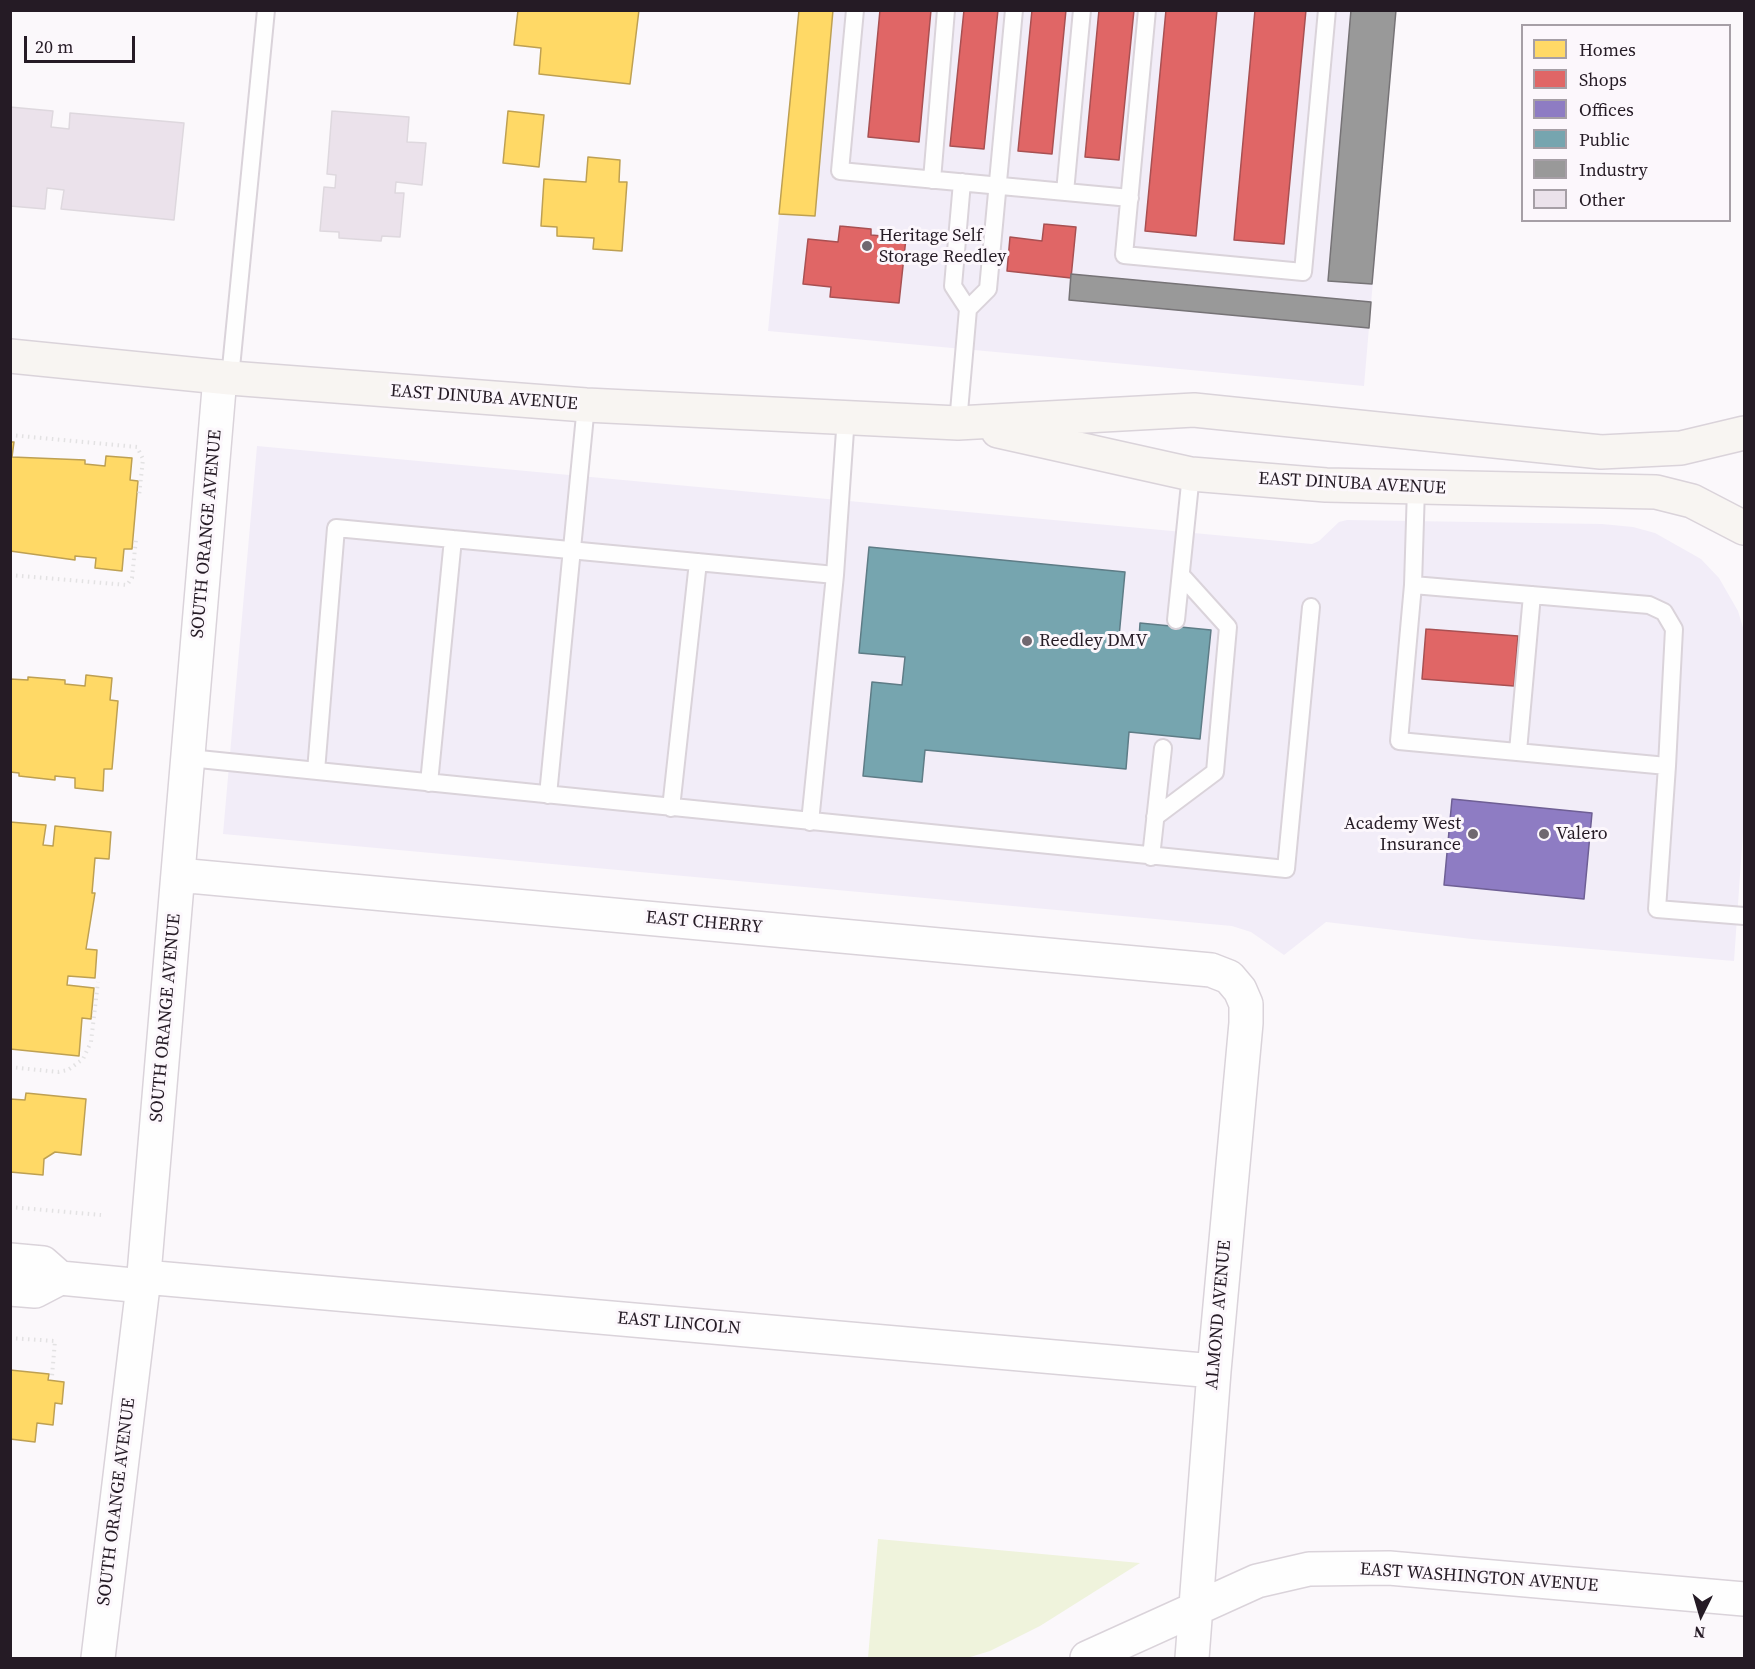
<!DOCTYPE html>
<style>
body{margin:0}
#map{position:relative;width:1755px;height:1669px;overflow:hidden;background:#fbf8fb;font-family:"Source Serif 4",serif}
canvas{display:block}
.frame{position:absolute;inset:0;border:12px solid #251b25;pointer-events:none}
.legend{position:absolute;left:1521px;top:24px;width:210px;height:198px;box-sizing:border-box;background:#fcf7fc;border:2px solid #a69fa6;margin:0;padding:8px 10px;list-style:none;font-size:18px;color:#251b25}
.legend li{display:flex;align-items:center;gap:12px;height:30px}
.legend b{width:30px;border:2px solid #a69fa6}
.north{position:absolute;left:1671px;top:1585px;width:60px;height:60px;-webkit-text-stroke:4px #fcf7fc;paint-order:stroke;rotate:185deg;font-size:16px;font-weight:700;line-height:24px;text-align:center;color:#251b25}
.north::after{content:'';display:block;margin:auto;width:21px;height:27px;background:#251b25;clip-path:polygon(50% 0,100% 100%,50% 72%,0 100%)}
.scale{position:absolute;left:24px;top:36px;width:111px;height:27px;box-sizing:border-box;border:3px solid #251b25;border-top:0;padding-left:8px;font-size:18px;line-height:21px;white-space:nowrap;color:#251b25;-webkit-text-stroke:4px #fcf7fc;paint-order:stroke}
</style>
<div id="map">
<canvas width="1755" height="1669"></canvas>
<div class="frame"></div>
<ul class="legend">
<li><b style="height:16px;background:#ffd966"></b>Homes</li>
<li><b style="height:16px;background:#e06666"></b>Shops</li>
<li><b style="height:16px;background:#8e7cc3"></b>Offices</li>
<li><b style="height:16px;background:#76a5af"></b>Public</li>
<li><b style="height:16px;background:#999"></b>Industry</li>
<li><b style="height:16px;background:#ebe2eb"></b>Other</li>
</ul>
<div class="north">N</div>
<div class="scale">20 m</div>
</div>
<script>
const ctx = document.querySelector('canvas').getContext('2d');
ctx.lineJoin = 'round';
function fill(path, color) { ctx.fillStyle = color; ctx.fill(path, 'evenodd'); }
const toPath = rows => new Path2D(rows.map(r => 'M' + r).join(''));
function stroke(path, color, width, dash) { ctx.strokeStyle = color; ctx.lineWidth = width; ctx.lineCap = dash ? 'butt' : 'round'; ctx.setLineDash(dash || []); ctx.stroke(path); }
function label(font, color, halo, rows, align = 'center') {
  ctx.font = font + ' "Source Serif 4",serif'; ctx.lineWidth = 6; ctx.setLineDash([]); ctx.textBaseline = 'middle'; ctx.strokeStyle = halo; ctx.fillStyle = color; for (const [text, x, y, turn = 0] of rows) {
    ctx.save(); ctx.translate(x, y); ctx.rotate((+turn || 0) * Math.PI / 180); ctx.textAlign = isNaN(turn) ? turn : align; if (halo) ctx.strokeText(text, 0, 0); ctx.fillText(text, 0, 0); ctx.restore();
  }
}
fill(toPath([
 [799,11,1396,11,1364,386,768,331],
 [257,446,1312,544,1319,541,1339,522,1347,520,1602,524,1633,527,1655,533,1701,559,1719,578,1738,611,1744,631,1744,818,1734,961,1472,939,1326,922,1284,955,1251,932,1232,926,223,834]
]), '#f2edf8');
fill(toPath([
 [878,1539,1140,1563,1040,1626,990,1651,967,1658,868,1658]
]), '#eff3dc');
const homes = toPath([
 [518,10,639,10,630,84,539,74,541,48,514,45,518,10],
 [799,10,833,10,815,216,779,214,799,10],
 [508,111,544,115,539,167,503,163,508,111],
 [588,157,620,160,619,182,627,182,622,251,593,249,594,238,557,236,557,227,541,226,544,179,586,182,588,157],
 [10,442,14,442,12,457,85,460,85,464,105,466,106,456,132,458,130,480,138,481,132,549,124,549,122,571,95,568,96,558,75,556,75,560,10,551,10,442],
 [86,675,112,678,110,700,118,701,112,769,104,769,103,791,75,788,75,778,55,776,55,780,19,776,19,773,10,772,10,679,28,680,28,677,65,680,65,684,85,686,86,675],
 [10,822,46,825,43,845,53,846,55,826,111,832,109,859,95,858,92,893,95,893,86,949,97,950,95,978,68,976,67,985,94,988,91,1019,82,1018,79,1056,10,1049,10,822],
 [26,1093,86,1099,81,1155,55,1152,44,1159,43,1175,10,1172,10,1099,25,1100,26,1093],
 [10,1370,49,1374,48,1380,64,1382,62,1404,55,1403,53,1425,37,1423,35,1442,10,1439,10,1370]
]);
fill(homes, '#ffd966');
stroke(homes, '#bea052', 1.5);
const shops = toPath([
 [880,10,931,10,919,142,868,137,880,10],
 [964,10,998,10,984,149,950,146,964,10],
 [1032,10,1066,10,1052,154,1018,151,1032,10],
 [1099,10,1134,10,1119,160,1085,157,1099,10],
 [1166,10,1217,10,1196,236,1145,231,1166,10],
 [1255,10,1306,10,1284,244,1234,240,1255,10],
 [1044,224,1076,227,1071,278,1007,271,1010,237,1042,241,1044,224],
 [840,226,871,229,871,235,906,238,899,303,830,297,831,287,803,284,808,239,838,242,840,226],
 [1426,629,1518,636,1514,686,1422,679,1426,629]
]);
fill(shops, '#e06666');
stroke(shops, '#a85052', 1.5);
const offices = toPath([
 [1452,799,1592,813,1584,899,1444,885,1452,799]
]);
fill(offices, '#8e7cc3');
stroke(offices, '#6e5f94', 1.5);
const public = toPath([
 [869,547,1125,572,1119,637,1139,639,1140,623,1211,630,1200,739,1129,732,1126,769,925,750,922,782,863,776,872,682,902,685,905,657,859,653,869,547]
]);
fill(public, '#76a5af');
stroke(public, '#5e7c86', 1.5);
const industry = toPath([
 [1351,10,1396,10,1372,284,1328,281,1351,10],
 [1071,274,1371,302,1369,328,1069,300,1071,274]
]);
fill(industry, '#999');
stroke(industry, '#767376', 1.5);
const building = toPath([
 [10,107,53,111,51,127,69,129,70,113,184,123,174,220,61,209,64,190,47,188,45,209,10,206,10,107],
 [332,111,409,117,407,142,426,143,422,185,396,182,395,193,404,193,400,237,382,236,381,241,339,238,339,232,320,231,324,187,335,188,336,175,327,174,332,111]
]);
fill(building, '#ebe2eb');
stroke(building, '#ded8de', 1.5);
const lane = toPath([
 [855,10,840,171,1130,198],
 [1147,10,1124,255,1303,272,1327,10],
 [932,180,946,10],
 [1065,192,1082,10],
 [968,309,988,289,1014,10],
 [230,378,266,10],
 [958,423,968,309,953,286,962,182],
 [1416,488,1413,585,1399,741,1667,766,1657,909,1744,916],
 [1413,585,1649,605,1664,612,1674,629,1667,766],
 [1176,620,1191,474],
 [1518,751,1532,595],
 [189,758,1286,869,1311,607],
 [316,771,336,528,835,575,846,416],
 [429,783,453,539],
 [548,795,586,405],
 [671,808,698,562],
 [1155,817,1215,772,1228,627,1181,575],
 [810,822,835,575],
 [1151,857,1163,748]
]);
const street = toPath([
 [178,875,1211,970,1229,977,1240,990,1246,1004,1246,1023,1214,1371,1192,1658],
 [10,1260,43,1263,60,1278],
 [144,1277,1214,1371],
 [10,1289,35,1291,60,1278,143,1286],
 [98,1658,143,1286,220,377],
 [1087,1658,1257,1581,1309,1569,1389,1568,1744,1599]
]);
const secondary = toPath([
 [10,356,230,378,586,405,958,423,1194,410,1601,452,1681,448,1744,433],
 [998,431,1191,474,1326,485,1656,492,1692,501,1744,528]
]);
stroke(lane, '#dad3da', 20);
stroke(street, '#dad3da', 36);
stroke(secondary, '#dad3da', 36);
stroke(toPath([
 [10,435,137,447,143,459,139,496],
 [10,575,127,585,132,578,136,539],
 [10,1067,58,1072,68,1070,83,1059,91,1042,98,982],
 [10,1207,101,1215],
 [10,1338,55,1341,52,1376]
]), '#e3e2e3', 4, [1.5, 4.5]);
stroke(lane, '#fefefe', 16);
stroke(street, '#fefefe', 33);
stroke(secondary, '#f8f5f2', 33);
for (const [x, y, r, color] of [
 [867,246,6,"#706870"],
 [1027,641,6,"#706870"],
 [1473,834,6,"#706870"],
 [1544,834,6,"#706870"]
]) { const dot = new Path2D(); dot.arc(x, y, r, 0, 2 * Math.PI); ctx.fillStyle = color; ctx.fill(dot); stroke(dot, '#fcf7fc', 2); }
label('18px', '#251b25', '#fcf7fc', [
 ["Heritage Self",879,236],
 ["Storage Reedley",879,257],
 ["Reedley DMV",1039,641],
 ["Academy West",1461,824,"right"],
 ["Insurance",1461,845,"right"],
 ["Valero",1556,834]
], 'left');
label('18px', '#251b25', '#fcf7fc', [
 ["EAST DINUBA AVENUE",484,398,4],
 ["EAST DINUBA AVENUE",1352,484,3],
 ["SOUTH ORANGE AVENUE",207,534,-85],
 ["EAST CHERRY",704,923,5],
 ["SOUTH ORANGE AVENUE",166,1018,-85],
 ["ALMOND AVENUE",1219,1315,-85],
 ["EAST LINCOLN",679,1324,5],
 ["SOUTH ORANGE AVENUE",117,1502,-83],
 ["EAST WASHINGTON AVENUE",1479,1578,4]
]);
</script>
